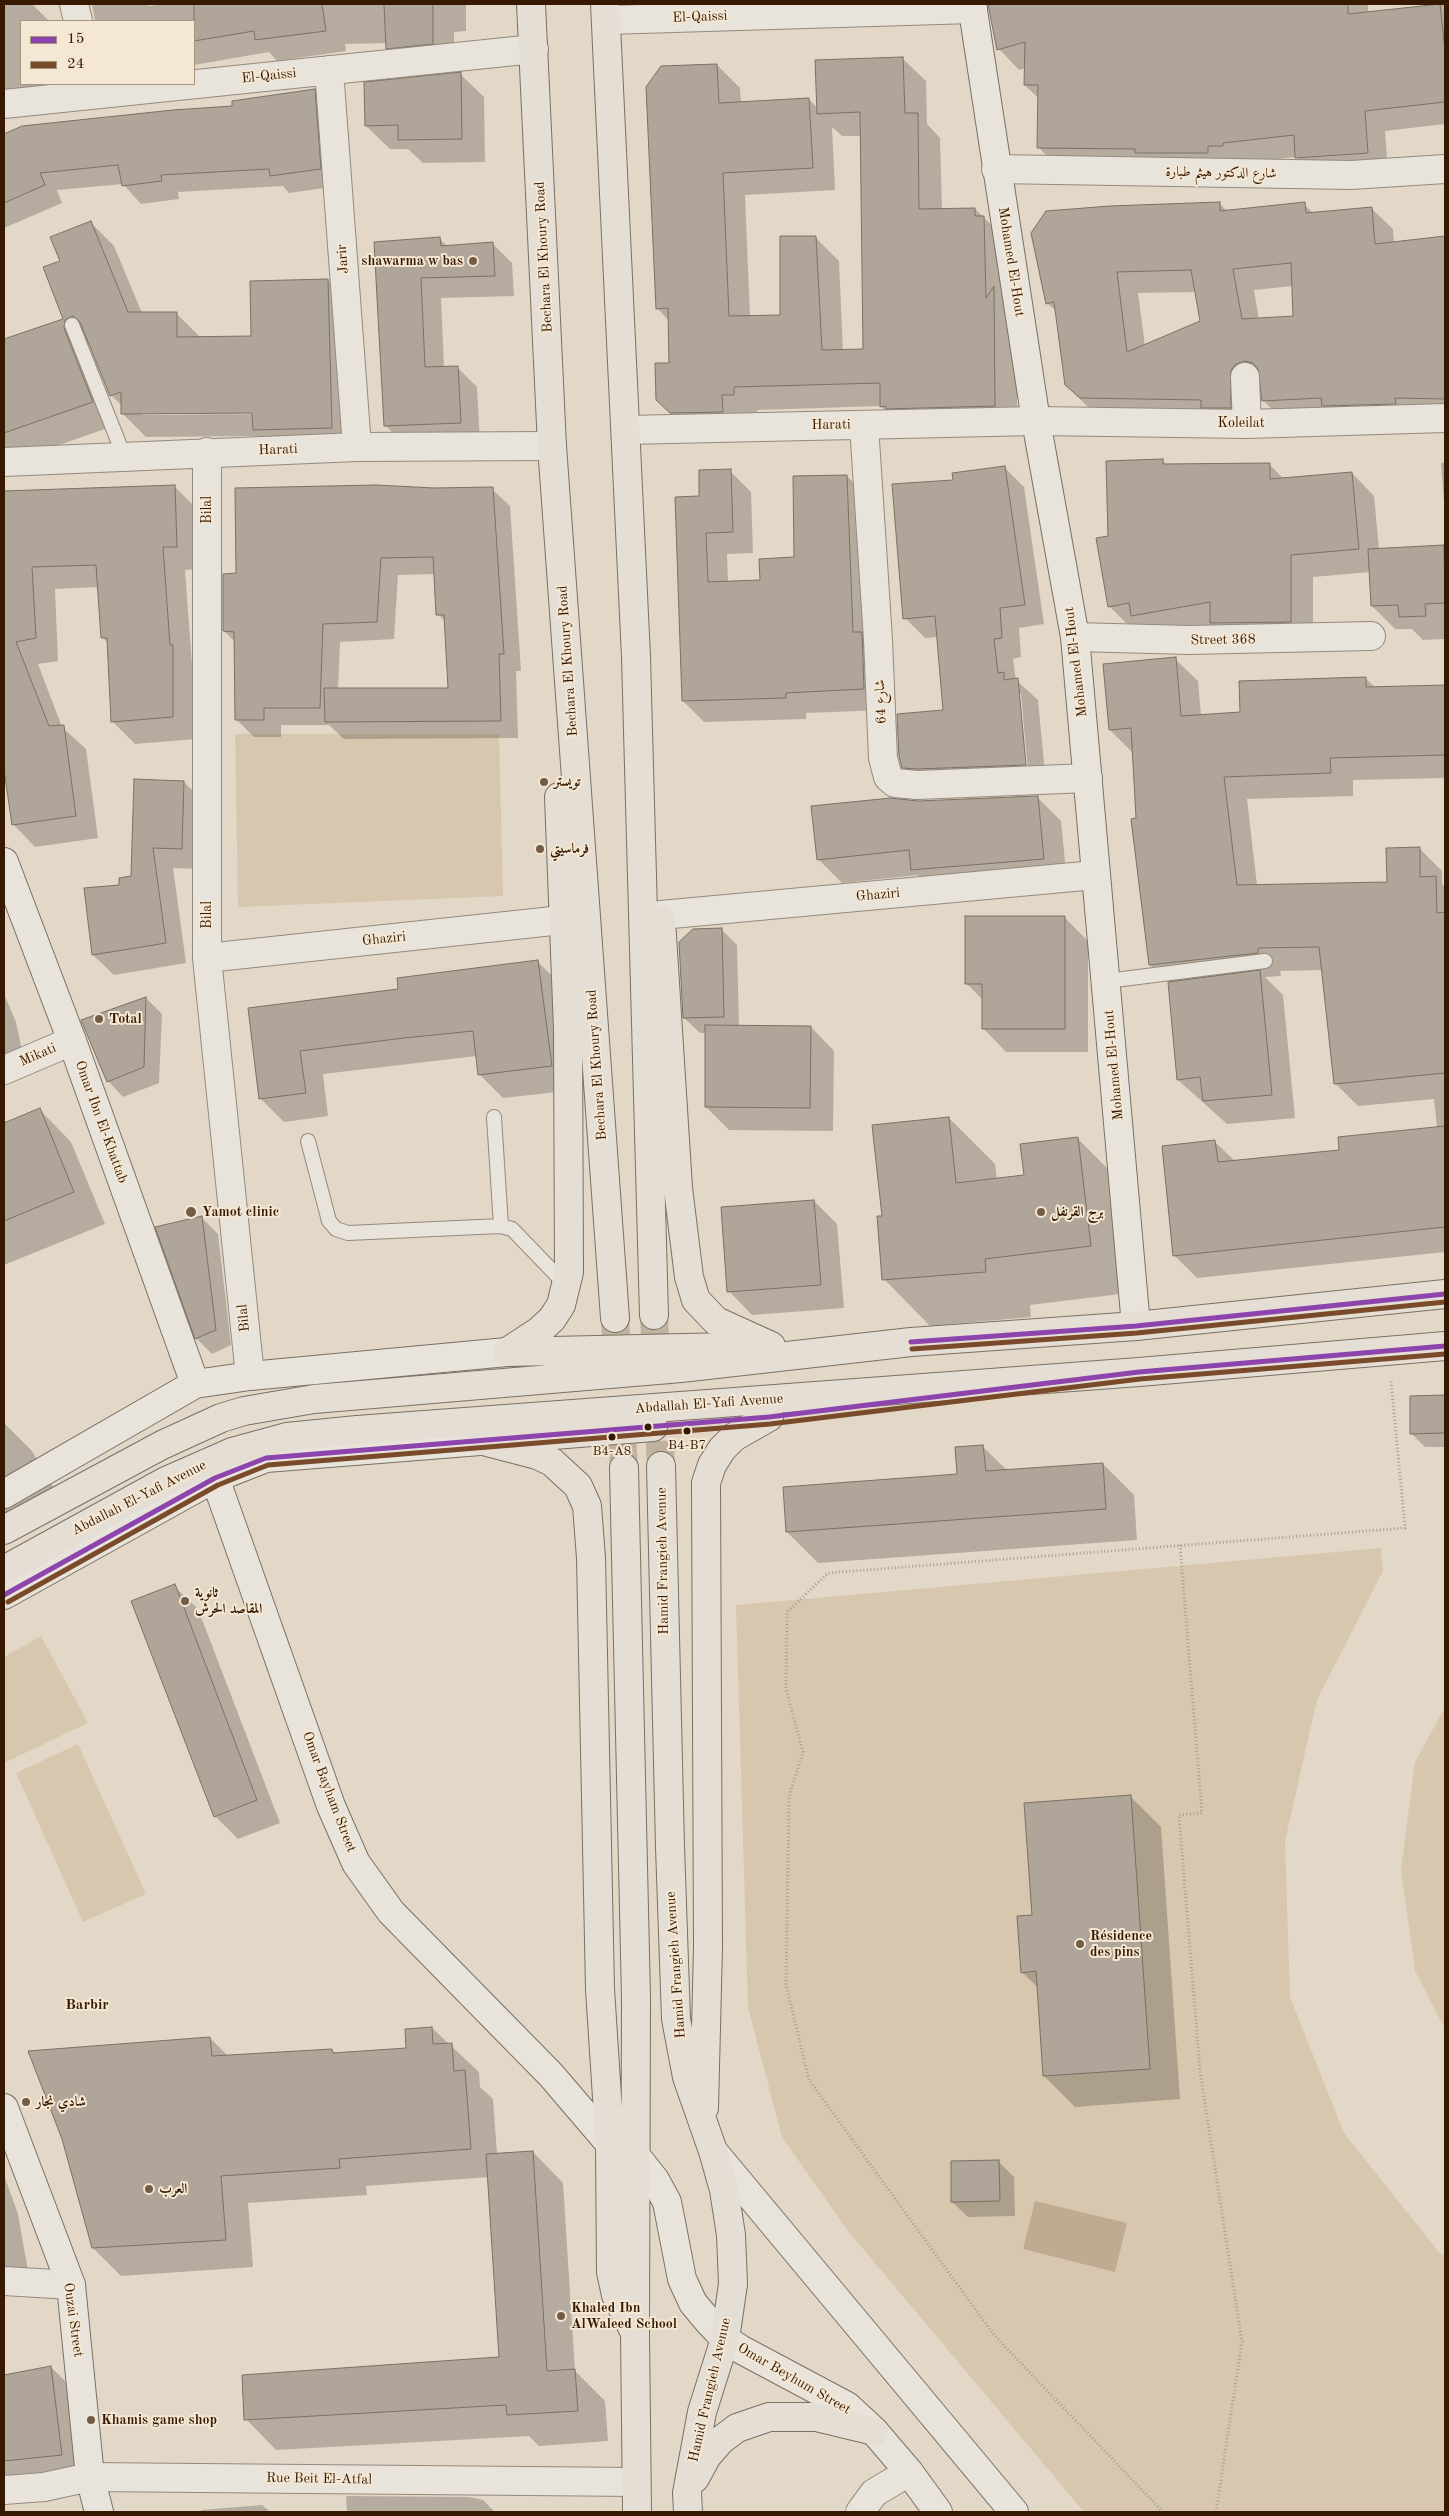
<!DOCTYPE html>
<meta charset="utf-8">
<style>
body{margin:0}
#map{position:relative;width:1449px;height:2516px;overflow:hidden;background:#e3d8c7;font-family:"Old Standard TT",serif}
canvas{display:block}
.frame{position:absolute;inset:0;border:5px solid #361900;pointer-events:none}
.legend{position:absolute;left:20px;top:20px;width:175px;height:65px;box-sizing:border-box;background:#f4e7d3;border:1px solid #a8957f;margin:0;padding:6px 9px;list-style:none;font-size:15px;color:#361900}
.legend li{display:flex;align-items:center;gap:10px;height:25px}
.legend b{width:25px;border:1px solid #a8957f}
</style>
<div id="map">
<canvas width="1449" height="2516"></canvas>
<div class="frame"></div>
<ul class="legend">
<li><b style="height:6px;background:#8e44ad"></b>15</li>
<li><b style="height:6px;background:#7a4b2a"></b>24</li>
</ul>
</div>
<script>
const ctx = document.querySelector('canvas').getContext('2d');
ctx.lineJoin = 'round';
function fill(path, color) { ctx.fillStyle = color; ctx.fill(path, 'evenodd'); }
const toPath = rows => new Path2D(rows.map(r => 'M' + r).join(''));
function stroke(path, color, width, dash) { ctx.strokeStyle = color; ctx.lineWidth = width; ctx.lineCap = dash ? 'butt' : 'round'; ctx.setLineDash(dash || []); ctx.stroke(path); }
function label(font, color, halo, rows, align = 'center') {
  ctx.font = font + ' "Old Standard TT",Amiri,serif'; ctx.lineWidth = 4; ctx.setLineDash([]); ctx.textBaseline = 'middle'; ctx.strokeStyle = halo; ctx.fillStyle = color; for (const [text, x, y, turn = 0] of rows) {
    ctx.save(); ctx.translate(x, y); ctx.rotate((+turn || 0) * Math.PI / 180); ctx.textAlign = isNaN(turn) ? turn : align; if (halo) ctx.strokeText(text, 0, 0); ctx.fillText(text, 0, 0); ctx.restore();
  }
}
fill(toPath([
 [235,734,499,734,503,896,238,907],
 [1381,1548,1383,1571,1317,1700,1285,1841,1290,1997,1344,2133,1439,2252,1445,2256,1445,2512,1084,2512,848,2231,782,2137,748,2008,736,1605],
 [41,1636,88,1723,4,1763,4,1657],
 [1445,1707,1445,2029,1415,1971,1401,1869,1415,1762],
 [78,1744,146,1894,83,1922,16,1773]
]), '#d8c7af');
fill(toPath([
 [1035,2201,1127,2223,1115,2272,1023,2249]
]), '#bfab92');
fill(toPath([
 [4,4,32,4,49,21,21,21,21,84,58,84,58,88,4,95],
 [92,4,148,4,149,6,163,4,466,4,466,31,454,32,454,64,408,69,388,48,387,43,345,44,346,51,277,61,269,52,194,65,194,21,95,21],
 [988,4,1368,4,1368,13,1428,6,1426,4,1445,4,1445,124,1385,131,1388,173,1317,178,1296,157,1243,163,1059,168,1039,148,1039,99,1025,85,1025,68,1019,70,999,49],
 [902,58,926,81,927,124,940,138,942,210,975,209,1007,240,1017,310,1017,429,904,429,881,406,757,410,757,418,694,436,657,400,671,364,669,321,657,308,717,65,740,88,741,103,809,99,818,109],
 [832,127,842,136,862,136,864,350,843,351,839,261,816,238,782,317,750,317,745,195,835,190],
 [460,74,484,97,485,162,423,163,408,149,390,149,366,126],
 [314,91,332,109,338,186,289,193,283,186,178,192,179,199,141,204,123,184,57,190,62,203,4,228,4,136,22,127,234,108],
 [1220,204,1227,211,1304,204,1314,214,1371,208,1393,229,1394,243,1445,238,1445,419,1284,422,1263,400,1261,384,1258,385,1252,429,1103,419,1088,407,1066,385,1057,312,1047,303],
 [1293,286,1295,317,1259,319,1254,290],
 [1196,292,1201,322,1145,346,1138,293],
 [90,222,114,246,142,313,176,313,200,337,252,337,328,280,351,304,355,451,277,452,261,436,146,437,123,414,123,407,111,395,88,339,87,353,116,425,25,457,4,458,4,341,65,320,61,261],
 [259,411,259,414,143,415,140,413],
 [439,238,448,247,492,243,512,263,514,296,441,298,444,367,457,367,477,387,480,443,405,446,386,426,375,243],
 [1163,461,1168,466,1269,464,1284,479,1352,473,1374,496,1379,549,1443,546,1445,548,1445,639,1423,640,1412,629,1395,629,1372,606,1370,572,1313,577,1313,644,1132,629,1109,606,1110,537],
 [1441,463,1445,463,1445,517],
 [1004,467,1024,487,1044,624,1019,628,1021,657,1013,659,1016,680,1038,700,1046,784,923,788,903,767,944,711,938,637,925,638,905,618,955,481],
 [1018,692,1021,694,1028,771,1026,771],
 [730,471,751,492,753,553,727,554,728,582,761,581,795,558,847,476,868,497,885,710,806,713,806,719,704,722,683,701,701,497],
 [174,486,197,509,199,569,185,570,192,665,196,669,196,739,135,744,112,721,108,643,102,637,99,587,55,589,58,661,38,664,62,727,86,749,98,838,35,847,13,824,4,761,4,493],
 [492,489,510,506,521,671,516,671,518,738,344,739,329,725,281,725,281,737,254,737,236,719,235,642,224,631,237,574],
 [436,574,438,614,446,622,449,689,338,689,340,642,394,639,398,575],
 [1175,659,1198,681,1201,716,1242,713,1365,678,1376,688,1445,687,1445,778,1353,780,1353,796,1247,799,1257,885,1388,884,1419,848,1442,871,1442,884,1445,887,1445,1252,1197,1278,1174,1255,1215,1142,1235,1161,1341,1151,1437,1128,1434,1099,1358,1106,1335,1083,1323,970,1280,971,1281,976,1265,977,1283,995,1295,1118,1227,1124,1178,1080,1169,983,1150,965,1133,753,1110,730],
 [184,782,204,802,202,869,173,868,186,963,114,975,93,955,121,886,132,877],
 [1038,798,1061,821,1067,882,936,893,918,875,842,883,818,859],
 [1064,917,1088,941,1088,1052,1006,1052,983,1028,983,1000,966,983],
 [721,929,737,945,739,1027,811,1027,834,1051,833,1131,729,1130,706,1107,706,1033,700,1033,684,1018],
 [538,962,561,985,574,1090,503,1098,480,1075,477,1056,323,1074,328,1116,284,1122,260,1098,249,1009,400,990],
 [4,994,16,1022,24,1060,4,1067],
 [146,998,162,1014,159,1083,123,1097,108,1081,82,1020],
 [40,1110,71,1142,105,1224,4,1265,4,1125],
 [949,1118,995,1164,997,1179,1025,1176,1077,1138,1123,1184,1137,1292,1030,1305,1031,1317,930,1326,884,1279,883,1217],
 [814,1201,837,1224,844,1308,752,1315,729,1291],
 [202,1218,218,1234,231,1345,212,1354,196,1338],
 [1445,1397,1445,1447,1425,1447,1411,1433,1411,1398],
 [4,1423,32,1451,56,1492,4,1522],
 [983,1447,1008,1471,1103,1464,1134,1495,1137,1540,818,1563,787,1532,959,1475],
 [174,1586,198,1609,280,1823,238,1839,215,1816],
 [1130,1796,1161,1827,1180,2099,1075,2107,1044,2076,1038,1988,1022,1972,1033,1916],
 [432,2028,479,2072,480,2087,493,2099,497,2154,533,2152,563,2183,575,2371,605,2401,608,2441,539,2446,529,2436,276,2450,246,2419,500,2358,489,2177,366,2186,367,2195,248,2203,253,2267,121,2276,93,2248,210,2038,228,2056,332,2050,336,2054,408,2049],
 [999,2162,1014,2177,1015,2216,968,2217,952,2202],
 [4,2175,18,2214,30,2282,4,2288],
 [51,2367,71,2387,82,2474,14,2482,4,2474,4,2376],
 [346,2496,469,2497,483,2500,495,2512,347,2512],
 [262,2505,270,2512,201,2512,201,2510]
]), '#0003');
const building = toPath([
 [194,4,322,4,326,31,255,40,254,31,194,41,194,4],
 [384,4,433,4,433,44,386,49,384,4],
 [988,4,1348,4,1348,14,1440,4,1445,50,1445,102,1365,111,1368,153,1295,158,1294,135,1223,143,1223,146,1208,146,1208,153,1135,153,1135,149,1037,148,1038,85,1024,85,1025,42,997,50,988,4],
 [903,57,905,113,918,113,919,209,975,208,975,216,984,216,986,298,994,286,995,406,886,409,886,406,880,407,880,383,734,387,734,395,722,395,723,412,670,413,656,400,655,363,669,363,668,308,656,309,646,87,661,66,717,64,719,103,809,98,813,168,723,173,729,316,780,315,780,236,816,236,822,350,863,349,860,112,817,114,815,60,903,57],
 [461,72,462,139,398,140,398,125,365,126,364,82,461,72],
 [315,89,321,169,270,176,269,169,161,175,162,181,122,186,118,165,40,173,45,185,4,203,4,134,22,126,173,110,232,106,232,101,315,89],
 [1220,202,1220,211,1305,202,1306,213,1372,207,1375,244,1445,236,1445,399,1395,398,1396,404,1322,406,1321,398,1262,401,1258,369,1253,363,1245,361,1236,364,1231,370,1231,408,1201,408,1201,400,1080,398,1065,385,1054,302,1046,304,1031,233,1046,211,1110,206,1220,202],
 [1291,263,1293,316,1242,319,1233,269,1291,263],
 [1191,270,1200,321,1127,352,1117,272,1191,270],
 [91,221,128,312,177,312,177,337,251,336,250,281,328,279,332,428,253,430,252,413,121,414,121,392,110,396,80,322,73,316,65,320,64,328,93,402,4,433,4,339,63,319,43,267,60,261,50,237,91,221],
 [440,237,441,246,493,242,495,276,421,278,425,367,458,366,461,423,384,426,374,242,440,237],
 [1163,459,1163,464,1270,463,1270,479,1352,472,1359,549,1291,555,1291,622,1210,623,1210,602,1131,616,1129,603,1108,607,1096,538,1108,536,1106,461,1163,459],
 [1005,466,1025,605,1000,608,1002,638,994,639,998,673,1004,672,1004,680,1018,678,1026,765,917,769,902,768,899,756,897,714,943,710,935,616,903,619,892,484,953,480,952,473,1005,466],
 [731,469,733,532,706,533,708,582,760,580,759,559,794,557,793,476,847,475,853,632,862,632,864,689,786,693,786,698,682,701,675,497,699,496,699,470,731,469],
 [175,485,177,547,163,547,170,645,173,645,173,717,111,722,107,638,101,638,96,565,32,567,36,638,16,642,49,726,64,725,76,816,12,825,4,770,4,491,175,485],
 [376,485,434,488,493,487,504,654,499,654,501,721,325,722,324,688,448,688,444,615,436,615,433,557,381,558,377,622,323,624,320,708,264,708,264,720,235,720,234,632,223,631,223,574,236,573,235,488,376,485],
 [1444,545,1445,603,1425,604,1426,616,1399,617,1398,605,1371,606,1368,549,1444,545],
 [1176,657,1181,716,1240,712,1239,681,1366,677,1366,687,1445,685,1445,755,1330,758,1331,773,1224,777,1237,885,1387,882,1386,848,1420,847,1420,877,1436,876,1437,913,1445,912,1445,1073,1334,1084,1319,947,1258,948,1258,953,1149,965,1131,819,1136,818,1131,728,1109,730,1103,664,1176,657],
 [134,779,184,781,182,849,153,848,166,943,92,955,84,888,119,885,119,878,131,876,134,779],
 [1038,796,1044,859,911,870,909,850,817,860,811,806,891,798,918,801,1038,796],
 [965,916,1065,916,1065,1029,982,1029,982,984,965,984,965,916],
 [722,928,724,1017,683,1018,679,942,693,929,722,928],
 [538,960,552,1066,478,1075,473,1031,404,1038,300,1051,306,1093,259,1099,248,1008,398,989,397,978,538,960],
 [1260,970,1272,1095,1203,1101,1200,1077,1177,1080,1168,982,1260,970],
 [146,997,144,1067,107,1082,81,1020,146,997],
 [705,1025,811,1026,810,1108,705,1107,705,1025],
 [40,1108,74,1192,4,1221,4,1123,40,1108],
 [949,1117,956,1183,1024,1175,1020,1144,1078,1137,1091,1246,985,1259,986,1272,882,1280,877,1216,882,1216,872,1125,949,1117],
 [1445,1126,1445,1227,1173,1256,1162,1146,1215,1140,1218,1162,1339,1150,1338,1137,1445,1126],
 [814,1200,821,1285,727,1292,721,1207,814,1200],
 [202,1216,216,1330,195,1339,155,1227,202,1216],
 [1445,1395,1445,1433,1410,1434,1410,1396,1445,1395],
 [983,1445,986,1471,1103,1463,1106,1509,786,1532,783,1487,957,1474,955,1447,983,1445],
 [175,1584,257,1800,214,1817,131,1601,175,1584],
 [1131,1795,1150,2069,1043,2076,1036,1971,1021,1973,1017,1916,1032,1915,1024,1803,1131,1795],
 [432,2027,433,2044,452,2043,454,2071,465,2070,471,2149,339,2159,340,2168,221,2176,226,2240,92,2248,62,2139,28,2051,210,2037,212,2056,332,2049,333,2053,406,2048,405,2029,432,2027],
 [533,2151,547,2371,575,2369,578,2411,507,2415,506,2405,244,2420,242,2375,499,2357,486,2154,533,2151],
 [999,2160,1000,2201,951,2202,951,2161,999,2160],
 [51,2366,62,2455,4,2461,4,2375,51,2366]
]);
fill(building, '#afa599');
stroke(building, '#7a7063', 1);
stroke(toPath([
 [654,1315,661,1466],
 [615,1318,624,1468]
]), '#c0b29f', 28, [28, 14]);
const lane = toPath([
 [72,325,124,456],
 [1107,981,1265,961],
 [494,1117,501,1226],
 [308,1141,329,1221,336,1229,348,1233,501,1226,512,1229,567,1286]
]);
const street = toPath([
 [74,4,78,21],
 [607,20,973,9],
 [329,70,357,447],
 [4,104,534,49],
 [996,169,1351,175,1445,169],
 [1245,377,1247,424],
 [864,425,878,640,883,758,888,777,895,783,917,785,1088,778],
 [626,430,1036,421,1247,424,1445,418],
 [207,452,207,958,250,1376],
 [4,462,357,447,552,446],
 [1075,637,1189,640,1371,636],
 [661,915,1095,875],
 [207,958,562,920],
 [4,1070,72,1041],
 [4,2281,71,2285],
 [4,2490,44,2487,90,2477,636,2482],
 [860,2512,874,2493,909,2472]
]);
const secondary = toPath([
 [972,4,1036,421,1075,637,1136,1326],
 [4,862,72,1041,195,1384],
 [215,1478,331,1806,356,1863,391,1912,551,2075,610,2144],
 [4,1494,195,1384,250,1376,507,1352],
 [4,1595,215,1478,266,1458,480,1441],
 [4,2108,71,2285,90,2477,99,2512],
 [713,2151,1014,2512],
 [636,2156,655,2180,667,2202,682,2279,693,2303,709,2322,725,2339,740,2349,847,2406,874,2431,909,2472,938,2512]
]);
const primary = toPath([
 [531,4,552,446,615,1318],
 [605,4,636,657,654,1315],
 [661,920,678,1188,689,1277,696,1300,716,1321,771,1346],
 [507,1352,539,1331,552,1319,561,1305,569,1272,568,1030,559,797],
 [487,1442,537,1455,552,1462,578,1486,587,1506,591,1558,600,1989,610,2144,611,2272,616,2295,633,2329],
 [661,1466,670,1847,676,2019,687,2077,713,2151,724,2190,731,2235,733,2284,725,2339,702,2412,687,2493,688,2512],
 [624,1468,636,1998,635,2333,637,2512],
 [704,2108,708,1947,706,1483,712,1465,722,1449,734,1437,769,1417],
 [695,2478,707,2456,721,2440,737,2428,769,2417,816,2417,874,2431]
]);
const highway = toPath([
 [507,1352,730,1347],
 [480,1441,653,1427],
 [4,1530,162,1445,221,1418,244,1411,314,1399,681,1368,911,1342,1136,1326,1445,1294],
 [4,1570,166,1481,232,1452,287,1437,357,1430,1139,1372,1445,1346]
]);
stroke(lane, '#94897d', 16);
stroke(street, '#94897d', 30);
stroke(secondary, '#7a7063', 30);
stroke(primary, '#7a7063', 30);
stroke(highway, '#7a7063', 30);
stroke(toPath([
 [1180,1545,1202,1813,1179,1815,1200,2071,1242,2342,1216,2512],
 [1163,2512,994,2335,809,2080,786,1985,789,1797,803,1752,786,1689,787,1612,828,1573,1405,1528,1391,1381]
]), '#a69e95', 3, [1, 2.5]);
stroke(lane, '#e8e3db', 14);
stroke(street, '#e8e3db', 28);
stroke(secondary, '#e8e3db', 28);
stroke(primary, '#e5ded5', 28);
stroke(highway, '#e5ded5', 28);
stroke(toPath([
 [911,1342,1136,1326,1445,1294],
 [4,1595,215,1478,266,1458,769,1417,1139,1372,1445,1346]
]), '#8e44ad', 5);
stroke(toPath([
 [912,1349,1137,1333,1445,1302],
 [8,1602,218,1485,268,1465,770,1424,1140,1379,1445,1354]
]), '#7a4b2a', 5);
for (const [x, y, r, color] of [
 [473,261,5,"#735c46"],
 [544,782,5,"#735c46"],
 [540,849,5,"#735c46"],
 [99,1019,5,"#735c46"],
 [191,1212,6,"#735c46"],
 [1041,1212,5,"#735c46"],
 [648,1427,4.5,"#361900"],
 [687,1431,4.5,"#361900"],
 [612,1437,4.5,"#361900"],
 [185,1601,5,"#735c46"],
 [1080,1944,5,"#735c46"],
 [26,2102,5,"#735c46"],
 [149,2189,5,"#735c46"],
 [561,2316,5,"#735c46"],
 [91,2420,5,"#735c46"]
]) { const dot = new Path2D(); dot.arc(x, y, r, 0, 2 * Math.PI); ctx.fillStyle = color; ctx.fill(dot); stroke(dot, '#f4e7d3', 2); }
label('13px', '#361900', '#f4e7d3', [
 ["B4-B7",687,1446],
 ["B4-A8",612,1452]
]);
label('14px', '#361900', '#f4e7d3', [
 ["El-Qaissi",700,17,-2],
 ["El-Qaissi",269,76,-6],
 ["شارع الدكتور هيثم طبارة",1221,173,1],
 ["Bechara El Khoury Road",544,257,-93],
 ["Jarir",343,259,-94],
 ["Mohamed El-Hout",1011,262,81],
 ["Koleilat",1241,423],
 ["Harati",831,425,-1],
 ["Harati",278,450,-2],
 ["Bilal",207,510,-90],
 ["Street 368",1223,640,-1],
 ["Bechara El Khoury Road",568,661,-94],
 ["Mohamed El-Hout",1076,662,-97],
 ["شارع 64",881,702,-92],
 ["Ghaziri",878,895,-5],
 ["Bilal",207,915,-90],
 ["Ghaziri",384,939,-6],
 ["Mikati",38,1055,-23],
 ["Bechara El Khoury Road",597,1065,-94],
 ["Mohamed El-Hout",1114,1065,-95],
 ["Omar Ibn El-Khattab",101,1122,70],
 ["Bilal",244,1318,-96],
 ["Abdallah El-Yafi Avenue",709,1404,-4],
 ["Abdallah El-Yafi Avenue",139,1498,-27],
 ["Hamid Frangieh Avenue",663,1561,-91],
 ["Omar Bayham Street",329,1792,69],
 ["Hamid Frangieh Avenue",676,1965,-94],
 ["Ouzai Street",73,2320,82],
 ["Omar Beyhum Street",794,2379,30],
 ["Hamid Frangieh Avenue",710,2390,-77],
 ["Rue Beit El-Atfal",319,2479,1]
]);
label('bold 14px', '#361900', '#f4e7d3', [
 ["shawarma w bas",463,261,"right"],
 ["تويستر",554,782],
 ["فرماسيتي",550,849],
 ["Total",109,1019],
 ["Yamot clinic",202,1212],
 ["برج القرنفل",1051,1212],
 ["ثانوية",195,1593],
 ["المقاصد الحرش",195,1609],
 ["Résidence",1090,1936],
 ["des pins",1090,1952],
 ["شادي نجار",36,2102],
 ["العرب",159,2189],
 ["Khaled Ibn",571,2308],
 ["AlWaleed School",571,2324],
 ["Khamis game shop",101,2420]
], 'left');
label('bold 15px', '#361900', '#f4e7d3', [
 ["Barbir",87,2005]
]);
</script>
